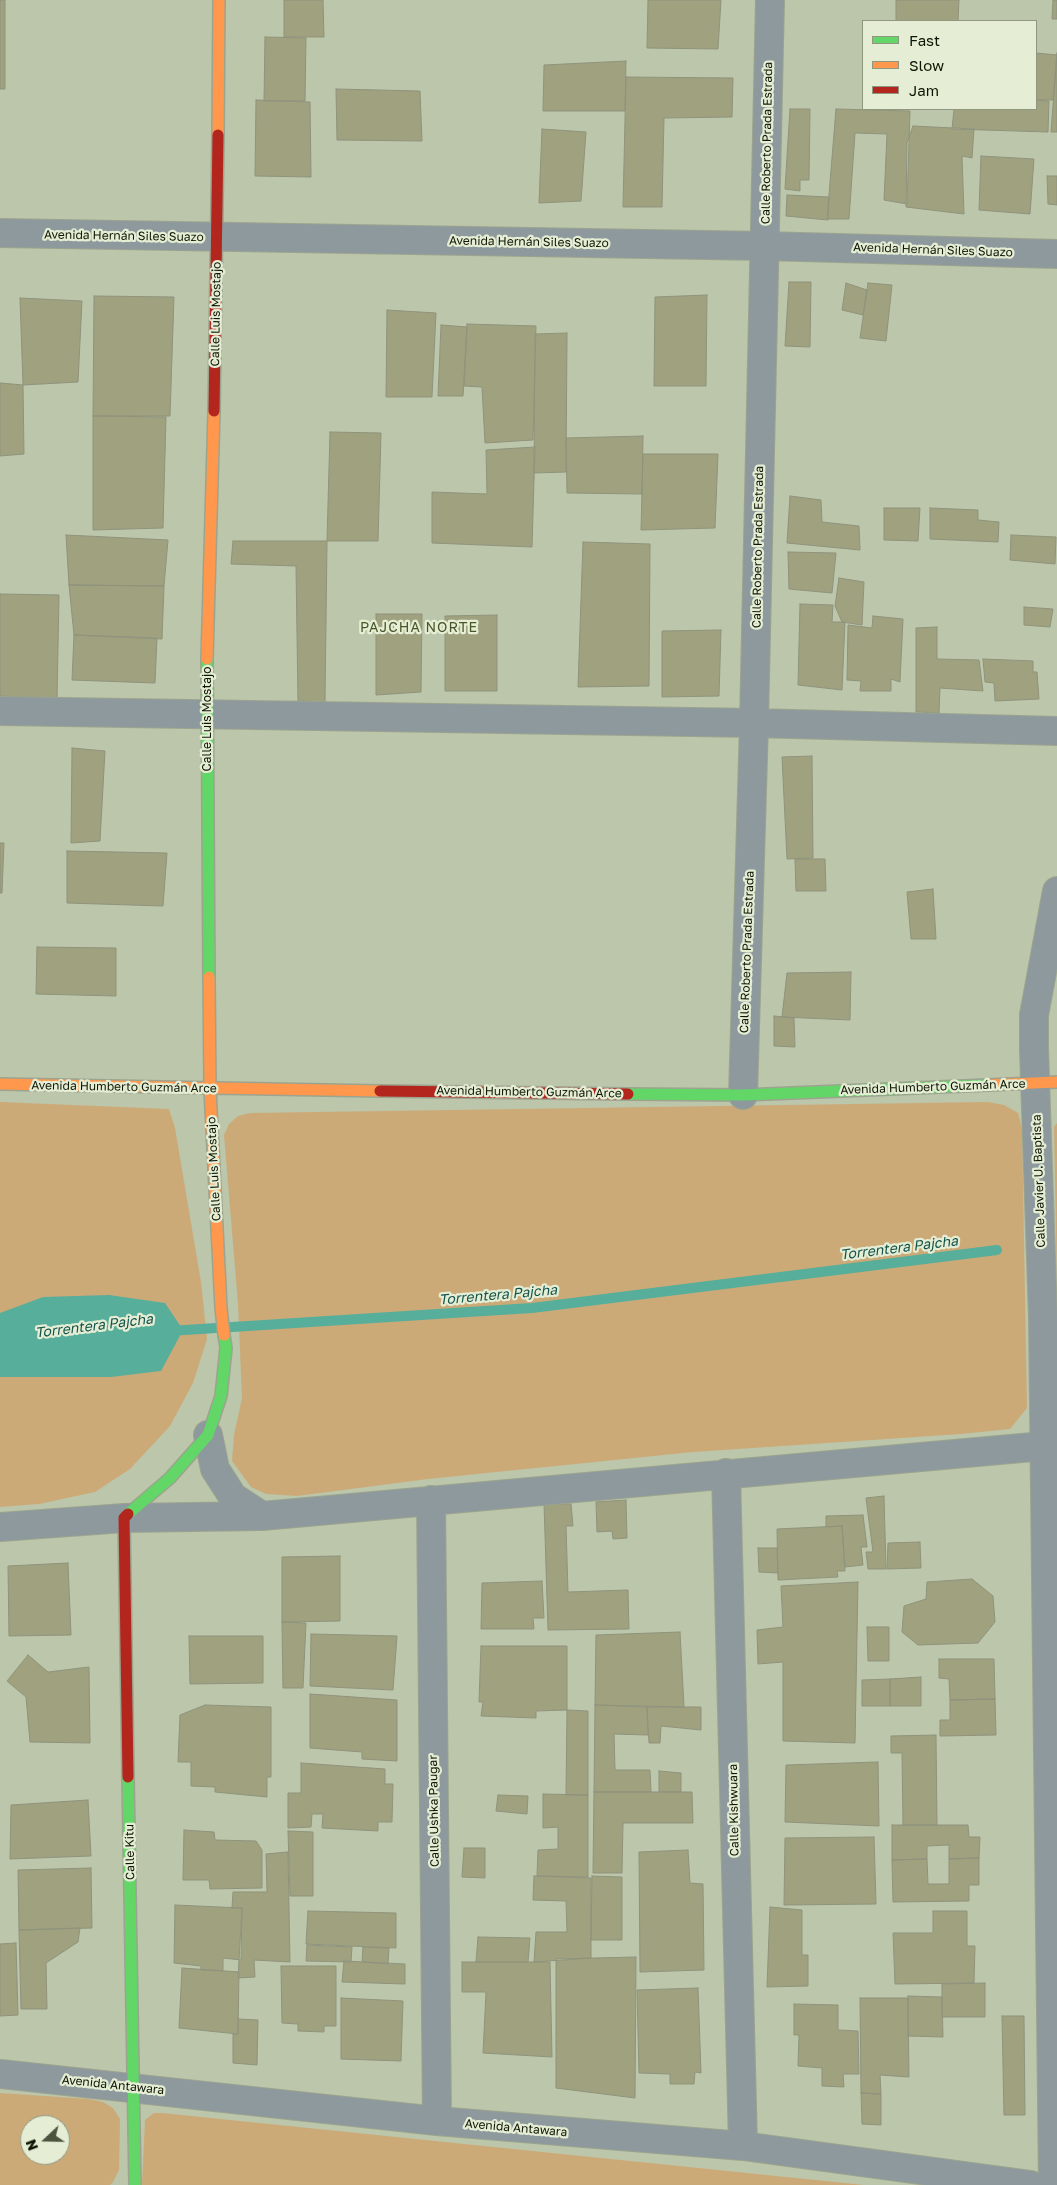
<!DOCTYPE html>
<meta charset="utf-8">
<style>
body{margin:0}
#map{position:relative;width:1057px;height:2185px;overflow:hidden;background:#bcc6aa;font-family:"Golos Text",sans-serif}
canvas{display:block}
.legend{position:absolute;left:862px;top:20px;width:175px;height:90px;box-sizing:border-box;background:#e5eed5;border:1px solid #8f9781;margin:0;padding:6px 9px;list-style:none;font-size:15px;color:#0f1504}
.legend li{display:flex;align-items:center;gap:10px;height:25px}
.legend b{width:25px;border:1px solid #8f9781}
.north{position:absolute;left:20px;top:2115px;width:50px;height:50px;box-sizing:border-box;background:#e5eed5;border:1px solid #8f9781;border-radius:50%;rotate:249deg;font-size:14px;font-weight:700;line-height:20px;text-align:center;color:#0f1504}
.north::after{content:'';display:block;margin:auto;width:18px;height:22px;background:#4c533e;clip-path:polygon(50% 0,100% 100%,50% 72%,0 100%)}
</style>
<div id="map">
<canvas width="1057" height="2185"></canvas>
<ul class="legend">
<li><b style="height:6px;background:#63d668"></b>Fast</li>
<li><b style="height:6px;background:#ff974d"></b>Slow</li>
<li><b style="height:6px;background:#b3261e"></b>Jam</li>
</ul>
<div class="north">N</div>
</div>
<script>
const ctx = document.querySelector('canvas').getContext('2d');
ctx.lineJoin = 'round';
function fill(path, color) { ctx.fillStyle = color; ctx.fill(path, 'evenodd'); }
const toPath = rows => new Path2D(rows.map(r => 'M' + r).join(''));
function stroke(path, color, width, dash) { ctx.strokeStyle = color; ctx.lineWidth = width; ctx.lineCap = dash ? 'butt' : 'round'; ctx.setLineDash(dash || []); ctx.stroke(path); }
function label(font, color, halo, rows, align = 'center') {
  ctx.font = font + ' "Golos Text",sans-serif'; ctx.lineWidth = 4.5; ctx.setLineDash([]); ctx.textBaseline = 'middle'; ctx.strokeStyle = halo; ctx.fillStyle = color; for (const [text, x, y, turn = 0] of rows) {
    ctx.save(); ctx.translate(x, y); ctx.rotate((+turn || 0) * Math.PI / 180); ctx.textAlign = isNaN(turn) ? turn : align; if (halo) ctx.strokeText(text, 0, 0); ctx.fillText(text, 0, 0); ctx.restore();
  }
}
fill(toPath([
 [0,1102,169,1109,175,1128,201,1282,207,1339,193,1383,170,1426,130,1469,95,1492,39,1504,0,1507],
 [988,1102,1004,1105,1018,1113,1022,1129,1027,1408,1010,1429,961,1434,693,1452,428,1479,297,1496,266,1494,251,1487,232,1461,234,1435,242,1398,238,1304,224,1135,229,1124,238,1116,250,1113],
 [1057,1123,1057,1285,1054,1127],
 [0,2093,89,2099,103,2102,113,2108,120,2119,119,2170,113,2182,110,2185,0,2185],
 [30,2125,60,2125,60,2155,30,2155],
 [154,2113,162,2113,864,2185,142,2185,145,2120]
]), '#ccaa78');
fill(toPath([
 [109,1295,165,1303,183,1330,161,1371,111,1377,0,1377,0,1313,43,1297]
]), '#57ae9b');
stroke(toPath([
 [169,1331,532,1308,997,1250]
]), '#57ae9b', 10);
const building = toPath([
 [0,0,5,0,5,89,0,89,0,0],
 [284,0,323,0,324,37,284,37,284,0],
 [648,0,721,0,718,49,647,48,648,0],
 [896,0,959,0,958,21,896,21,896,0],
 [1053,0,1057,0,1057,19,1052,19,1053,0],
 [265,37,306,38,305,101,264,101,265,37],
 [1036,53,1057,55,1053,100,1036,100,1036,53],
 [1057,53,1057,132,1051,132,1057,53],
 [626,61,625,111,543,111,544,65,626,61],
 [626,77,733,78,732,117,664,118,662,207,623,207,626,77],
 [336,89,420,91,422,141,337,140,336,89],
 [256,100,310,102,311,177,255,176,256,100],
 [1036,100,1049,101,1048,132,952,129,954,109,1036,109,1036,100],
 [790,109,810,109,809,180,800,180,800,191,785,189,790,109],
 [836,109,910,111,907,204,884,200,887,134,855,133,849,219,827,219,836,109],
 [913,126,974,129,972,158,962,156,964,214,906,207,907,143,913,126],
 [542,129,586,132,581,201,539,203,542,129],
 [981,156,1034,159,1030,214,979,210,981,156],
 [1047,176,1057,176,1057,205,1048,204,1047,176],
 [787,195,829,197,828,220,786,216,787,195],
 [789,282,811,282,810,347,785,346,789,282],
 [846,283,867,290,863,315,842,310,846,283],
 [868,283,892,285,886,341,860,338,868,283],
 [707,295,706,386,654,386,655,297,707,295],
 [94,296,174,297,170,416,93,416,94,296],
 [20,298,82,301,78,382,23,385,20,298],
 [387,310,436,313,432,397,386,397,387,310],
 [467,324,536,326,533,440,485,443,482,387,464,386,467,324],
 [441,325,467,327,463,396,438,396,441,325],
 [567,333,566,472,534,473,535,334,567,333],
 [0,383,23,385,24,454,0,456,0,383],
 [93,416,166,417,163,528,93,530,93,416],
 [330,432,381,433,378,541,327,541,330,432],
 [643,436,642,494,567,493,566,438,643,436],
 [535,447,532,547,432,543,432,492,487,494,486,450,535,447],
 [643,454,718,454,715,528,641,530,643,454],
 [790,496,821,500,822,522,859,526,860,550,787,543,790,496],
 [884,508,920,508,918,541,884,540,884,508],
 [930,508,978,510,978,520,999,522,998,542,930,539,930,508],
 [66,535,168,540,164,586,69,585,66,535],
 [1011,535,1056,537,1055,564,1010,560,1011,535],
 [233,541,327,541,325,702,298,701,296,566,231,564,233,541],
 [583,542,650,544,649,686,578,687,583,542],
 [788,552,836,553,832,593,789,589,788,552],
 [839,578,864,582,862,625,842,622,835,606,839,578],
 [69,585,164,586,162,639,74,635,69,585],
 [0,594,59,595,57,699,0,696,0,594],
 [800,604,833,605,832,622,845,622,842,690,798,685,800,604],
 [1024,607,1053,609,1050,627,1024,625,1024,607],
 [376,614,422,614,421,692,376,695,376,614],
 [497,615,497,691,445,691,445,616,497,615],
 [873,616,903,619,900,682,891,679,891,691,860,691,861,681,847,680,848,625,872,628,873,616],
 [937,627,937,659,979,660,983,691,940,688,939,713,916,712,916,628,937,627],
 [721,630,719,696,662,697,662,631,721,630],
 [74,635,157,638,155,683,72,680,74,635],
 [983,659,1033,661,1033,672,1037,672,1039,699,995,701,994,683,985,682,983,659],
 [72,748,105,751,100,841,71,843,72,748],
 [812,756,813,858,787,859,782,757,812,756],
 [0,843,4,843,2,893,0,893,0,843],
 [67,851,167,853,163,906,67,903,67,851],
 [795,859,825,859,826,891,796,891,795,859],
 [933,889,936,939,911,939,907,892,933,889],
 [37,947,116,948,116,996,36,994,37,947],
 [851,972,850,1020,782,1017,787,973,851,972],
 [774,1016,794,1018,795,1047,774,1046,774,1016],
 [884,1496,886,1569,868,1569,866,1552,873,1552,866,1498,884,1496],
 [626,1500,627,1538,613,1539,612,1531,597,1532,596,1502,626,1500],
 [544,1503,571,1504,573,1526,566,1526,568,1592,628,1590,629,1629,548,1630,544,1503],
 [863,1515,867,1547,861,1547,863,1565,845,1567,842,1526,826,1527,826,1516,863,1515],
 [842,1526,845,1571,837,1571,838,1577,778,1580,777,1529,842,1526],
 [920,1542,921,1568,887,1569,888,1543,920,1542],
 [758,1548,777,1548,778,1573,759,1572,758,1548],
 [340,1556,340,1621,282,1622,282,1557,340,1556],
 [68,1563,71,1635,9,1636,8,1566,68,1563],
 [972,1579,993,1596,995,1622,978,1643,918,1645,902,1632,904,1606,926,1599,927,1582,972,1579],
 [542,1581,544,1618,533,1618,534,1629,481,1629,482,1583,542,1581],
 [858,1582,855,1743,783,1741,783,1662,758,1664,757,1630,783,1627,781,1586,858,1582],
 [282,1622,306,1623,303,1688,283,1688,282,1622],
 [867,1627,889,1627,889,1661,868,1661,867,1627],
 [680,1632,684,1707,595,1705,596,1635,680,1632],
 [311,1634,397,1636,393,1690,310,1686,311,1634],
 [189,1636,263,1636,263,1683,190,1684,189,1636],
 [481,1646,567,1646,567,1710,536,1711,536,1718,481,1716,483,1702,479,1702,481,1646],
 [28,1655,48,1672,89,1667,90,1743,30,1742,26,1697,7,1681,28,1655],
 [939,1659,994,1659,995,1699,950,1700,949,1679,939,1678,939,1659],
 [921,1677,921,1706,890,1706,890,1679,921,1677],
 [890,1679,890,1706,862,1706,862,1680,890,1679],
 [310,1694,397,1700,397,1761,362,1759,362,1752,310,1748,310,1694],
 [995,1699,996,1735,940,1736,940,1720,950,1720,950,1700,995,1699],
 [205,1705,271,1707,271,1777,267,1777,267,1797,215,1792,215,1787,191,1786,191,1762,178,1762,180,1715,205,1705],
 [595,1705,647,1707,648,1735,614,1734,615,1770,650,1770,651,1792,594,1792,595,1705],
 [647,1707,701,1707,701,1730,661,1726,660,1743,649,1743,647,1707],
 [567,1710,588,1711,588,1795,566,1795,567,1710],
 [936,1735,937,1825,903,1825,902,1753,891,1753,891,1736,936,1735],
 [878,1762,879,1826,785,1822,786,1765,878,1762],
 [301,1763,385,1769,385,1784,393,1784,392,1822,378,1822,378,1831,322,1828,323,1814,312,1814,311,1827,288,1828,288,1793,301,1793,301,1763],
 [659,1771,681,1773,681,1792,659,1792,659,1771],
 [594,1792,692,1792,693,1823,623,1823,622,1873,593,1873,594,1792],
 [543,1794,588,1795,588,1877,537,1876,538,1850,558,1849,558,1827,543,1828,543,1794],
 [498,1795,528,1796,527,1814,496,1811,498,1795],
 [88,1800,91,1856,10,1859,11,1805,88,1800],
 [892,1825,968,1825,969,1837,980,1837,979,1858,949,1859,949,1845,927,1846,927,1859,892,1860,892,1825],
 [184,1830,214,1832,215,1840,256,1841,262,1850,262,1888,210,1889,209,1880,183,1880,184,1830],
 [288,1831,313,1832,313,1896,290,1896,288,1831],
 [874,1837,876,1904,784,1905,785,1838,874,1837],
 [464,1848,485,1848,485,1878,462,1877,464,1848],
 [688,1850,690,1883,703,1884,704,1970,640,1972,639,1852,688,1850],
 [288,1852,290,1962,254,1960,255,1977,238,1978,242,1908,232,1908,233,1892,267,1892,266,1854,288,1852],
 [979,1858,979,1885,969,1885,969,1901,893,1902,892,1860,927,1859,928,1884,949,1884,949,1859,979,1858],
 [91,1868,92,1928,19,1930,18,1870,91,1868],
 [534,1876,591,1878,591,1958,534,1962,536,1932,567,1932,566,1901,533,1900,534,1876],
 [592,1876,622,1877,622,1940,591,1940,592,1876],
 [175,1905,242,1908,241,1960,223,1958,223,1971,201,1970,201,1966,174,1963,175,1905],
 [770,1907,802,1910,802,1955,808,1955,808,1986,767,1987,770,1907],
 [308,1911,396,1913,396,1948,306,1944,308,1911],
 [933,1911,967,1911,967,1946,975,1946,974,1983,895,1984,893,1933,933,1933,933,1911],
 [80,1928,78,1942,46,1963,47,2009,21,2009,19,1930,80,1928],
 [478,1937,530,1938,528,1962,476,1962,478,1937],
 [16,1943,18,2015,0,2016,0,1944,16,1943],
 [307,1945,352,1947,351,1962,306,1961,307,1945],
 [363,1947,389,1948,388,1964,362,1962,363,1947],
 [636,1957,635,2098,556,2088,556,1959,636,1957],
 [344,1961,405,1964,405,1984,342,1982,344,1961],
 [462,1962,550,1962,552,2057,483,2053,486,1992,462,1992,462,1962],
 [281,1966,336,1966,336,2026,324,2026,324,2032,298,2031,298,2024,282,2023,281,1966],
 [182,1968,239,1972,238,2034,179,2028,182,1968],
 [985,1983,985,2017,942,2017,942,1984,985,1983],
 [698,1988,701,2073,695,2072,694,2084,670,2084,670,2074,639,2073,637,1990,698,1988],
 [908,1996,942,1997,943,2037,908,2036,908,1996],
 [341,1998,403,2001,401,2061,341,2059,341,1998],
 [860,1998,908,1998,909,2077,880,2075,881,2094,861,2093,860,1998],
 [794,2004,838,2005,838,2030,858,2031,859,2074,843,2074,844,2087,822,2086,822,2068,798,2066,799,2035,794,2035,794,2004],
 [1002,2016,1024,2016,1025,2115,1004,2115,1002,2016],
 [238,2019,258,2020,257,2065,233,2063,233,2034,238,2034,238,2019],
 [861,2093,881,2094,881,2125,862,2124,861,2093]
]);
fill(building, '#9fa17f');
stroke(building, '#8f937d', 1);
const street = toPath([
 [0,233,764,246,1057,254],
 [0,711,754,723,1057,731],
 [743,1095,754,723,770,0],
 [208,1435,215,1469,233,1497,262,1516],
 [726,1473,743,2146],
 [431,1500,437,2121],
 [0,1527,124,1518,262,1516,1044,1446],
 [0,2074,437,2121,743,2146,1031,2185],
 [1053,2185,1043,1317,1034,1049,1034,1015,1057,891]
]);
const fast = toPath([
 [207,659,209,977],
 [628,1094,743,1095,988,1085],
 [128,1514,170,1478,208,1435,221,1396,226,1348,224,1335],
 [128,1777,135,2185]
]);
const slow = toPath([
 [218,135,219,0],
 [207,659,214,411],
 [209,977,210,1089,221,1308,224,1335],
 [0,1084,380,1091],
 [988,1085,1057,1082]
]);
const jam = toPath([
 [214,411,218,135],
 [380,1091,628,1094],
 [128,1514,124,1518,128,1777]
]);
stroke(street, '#9ca48f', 30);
stroke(fast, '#9ca48f', 14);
stroke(slow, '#9ca48f', 14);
stroke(jam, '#9ca48f', 14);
stroke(street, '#8d999d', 28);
stroke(fast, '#63d668', 11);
stroke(slow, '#ff974d', 11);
stroke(jam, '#b3261e', 11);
label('12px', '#0f1504', '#e5eed5', [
 ["Calle Roberto Prada Estrada",767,143,-89],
 ["Avenida Hernán Siles Suazo",124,236,1],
 ["Avenida Hernán Siles Suazo",529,242,1],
 ["Avenida Hernán Siles Suazo",933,250,2],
 ["Calle Luis Mostajo",216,314,-89],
 ["Calle Roberto Prada Estrada",758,547,-89],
 ["Calle Luis Mostajo",207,719,-90],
 ["Calle Roberto Prada Estrada",747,952,-88],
 ["Avenida Humberto Guzmán Arce",124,1087,1],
 ["Avenida Humberto Guzmán Arce",933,1087,-2],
 ["Avenida Humberto Guzmán Arce",529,1092,1],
 ["Calle Luis Mostajo",214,1169,-93],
 ["Calle Javier U. Baptista",1039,1181,-92],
 ["Calle Kishwuara",734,1810,-91],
 ["Calle Ushka Paugar",434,1811,-91],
 ["Calle Kitu",130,1852,-91],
 ["Avenida Antawara",113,2085,6],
 ["Avenida Antawara",516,2128,5]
]);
ctx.letterSpacing = '1px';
label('14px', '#49562a', '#e5eed5', [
 ["PAJCHA NORTE",419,628]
]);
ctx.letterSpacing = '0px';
label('italic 14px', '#13534b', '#e5eed5', [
 ["Torrentera Pajcha",899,1248,-7],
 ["Torrentera Pajcha",498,1295,-5],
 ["Torrentera Pajcha",94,1326,-7]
]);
</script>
